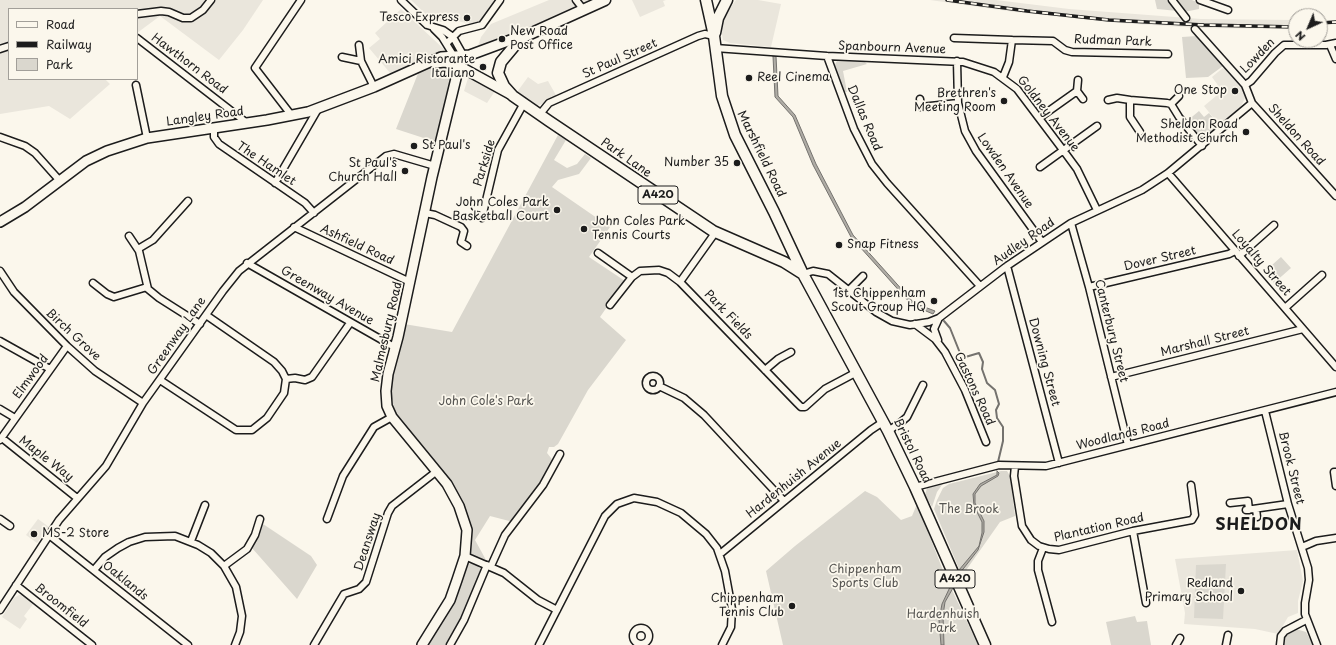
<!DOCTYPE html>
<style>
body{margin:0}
#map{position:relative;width:1336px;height:645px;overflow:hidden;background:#fbf7ec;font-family:"Playpen Sans",sans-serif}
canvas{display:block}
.legend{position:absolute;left:8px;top:8px;width:130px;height:72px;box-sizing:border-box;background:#fbf7ec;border:1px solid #a29f99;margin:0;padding:5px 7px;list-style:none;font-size:12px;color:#1c1c1c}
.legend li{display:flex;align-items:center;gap:8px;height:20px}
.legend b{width:20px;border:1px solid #a29f99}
.north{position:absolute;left:1288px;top:8px;width:40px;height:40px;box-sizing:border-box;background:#fbf7ec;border:1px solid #a29f99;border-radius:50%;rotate:224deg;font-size:11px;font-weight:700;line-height:16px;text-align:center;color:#1c1c1c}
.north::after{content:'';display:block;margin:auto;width:14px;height:18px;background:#1c1c1c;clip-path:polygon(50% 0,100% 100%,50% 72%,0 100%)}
</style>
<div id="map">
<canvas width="1336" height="645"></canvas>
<ul class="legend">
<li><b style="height:5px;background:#fbf7ec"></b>Road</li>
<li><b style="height:5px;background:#1c1c1c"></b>Railway</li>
<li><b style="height:11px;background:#dad7ce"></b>Park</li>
</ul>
<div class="north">N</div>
</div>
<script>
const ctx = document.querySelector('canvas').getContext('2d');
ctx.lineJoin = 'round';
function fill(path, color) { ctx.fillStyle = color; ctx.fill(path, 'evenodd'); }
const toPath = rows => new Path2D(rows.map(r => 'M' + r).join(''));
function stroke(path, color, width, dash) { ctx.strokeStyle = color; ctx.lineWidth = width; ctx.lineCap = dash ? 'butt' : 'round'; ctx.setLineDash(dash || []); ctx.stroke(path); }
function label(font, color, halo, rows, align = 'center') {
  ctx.font = font + ' "Playpen Sans",sans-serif'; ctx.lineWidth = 3.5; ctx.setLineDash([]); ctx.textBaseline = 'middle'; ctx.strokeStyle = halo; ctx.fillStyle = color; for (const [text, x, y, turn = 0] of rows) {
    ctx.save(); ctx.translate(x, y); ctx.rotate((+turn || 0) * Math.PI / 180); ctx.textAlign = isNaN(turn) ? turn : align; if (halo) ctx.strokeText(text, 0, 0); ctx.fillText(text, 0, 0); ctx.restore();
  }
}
fill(toPath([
 [0,0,263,0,243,30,219,60,160,16,137,33,137,9,9,9,9,79,105,79,110,84,70,119,49,106,0,114],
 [411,0,496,0,484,20,475,25,453,20,441,22,433,21],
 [549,0,594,0,488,45,478,46,481,37,491,24],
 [632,0,666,0,663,1,665,6,640,17],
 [736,0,758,0,781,4,771,47,730,43,723,40,721,28,726,14],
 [930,0,996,0,1069,9,1201,19,1296,20,1296,29,1200,28,1120,23,1015,12],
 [401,9,447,52,417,62,391,74,369,48,380,39,375,33],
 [1224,67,1244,91,1245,98,1238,112,1221,127,1204,106,1222,91,1212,77],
 [469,75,495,91,487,103,464,91],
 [528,77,538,84,548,81,557,97,537,106,517,92],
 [38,519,49,527,37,543,26,535],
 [1297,550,1303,581,1298,601,1298,613,1288,617,1278,634,1255,629,1184,624,1185,613,1175,559],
 [19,595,23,595,34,603,24,616,27,619,20,629,2,617,14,598]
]), '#eae6dc');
fill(toPath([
 [1155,0,1168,0,1178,11,1157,9],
 [1174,0,1192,0,1199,3,1199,9,1184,12],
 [1197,36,1223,66,1208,77,1186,78,1182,37],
 [843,59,864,61,867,64,843,71,847,92,843,92,834,66,837,61],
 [442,65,449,66,453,72,453,77,436,142,396,129,419,71],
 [1199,111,1204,117,1209,113,1220,126,1200,138,1187,121],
 [558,135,566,140,554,160,567,168,577,164,585,154,591,158,579,174,558,180,552,187,610,227,589,257,625,281,600,317,626,340,588,390,558,444,554,447,549,447,547,453,551,458,553,463,513,522,490,516,475,540,486,560,481,560,469,552,470,540,442,471,395,413,391,394,391,380,404,324,452,332],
 [1281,257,1291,268,1274,283,1264,272],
 [1001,471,1007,471,1010,476,1015,516,1000,522,962,576,934,509,937,500,943,488,949,484],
 [944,482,937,492,932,507,925,495,927,488],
 [865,491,877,497,901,520,912,516,917,504,944,573,978,645,783,645,766,571,795,546],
 [263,524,311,556,317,565,297,599,252,548],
 [471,563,478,566,482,571,462,620,447,645,427,645,452,605,468,564],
 [1226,564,1223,619,1194,618,1196,565],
 [1135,616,1137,622,1147,621,1151,645,1111,645,1106,622],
 [1296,629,1306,632,1313,645,1283,645,1285,637]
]), '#dad7ce');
const water = toPath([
 [773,56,776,56,778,96,795,115,816,164,853,235,914,303,935,311,933,314,912,305,851,237,813,165,793,117,775,97,773,56],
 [997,471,999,473,998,476,981,486,975,494,975,503,984,521,984,532,978,550,960,573,959,570,979,546,982,533,982,522,974,506,973,494,980,484,997,475,997,471],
 [951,585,953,588,945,602,943,615,944,645,941,645,939,620,942,604,951,585]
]);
fill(water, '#afaca5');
stroke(water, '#74726e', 1);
stroke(toPath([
 [944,321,950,328,962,358,979,353,983,362,982,369,987,383,995,390,999,404,996,410,997,418,1003,427,1003,441,998,462]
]), '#74726e', 2);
stroke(toPath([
 [1186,18,1195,29]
]), '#dad6cd', 6, [6, 3]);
const minor = toPath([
 [401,0,427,25,443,30,453,37,462,53,459,66],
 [576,0,583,9],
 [1172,0,1186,18],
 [1200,0,1228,10],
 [137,14,161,11,169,12,183,18,191,18,203,10,211,0],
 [434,29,442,37,455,58],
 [1195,29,1245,85,1252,103,1336,196],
 [137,38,247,123],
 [954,38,1012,40],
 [447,43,459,31,482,25,500,0],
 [359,45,361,61],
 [1330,45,1336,59],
 [715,48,827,56,963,62,994,72,1017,89,1063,150,1077,169,1097,210],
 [0,49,9,46],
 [827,56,854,129,872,164,887,183,980,286],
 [342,57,361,61,374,87],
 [957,61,958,103,965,131,976,151,1042,242],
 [1003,77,1009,62,1012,40,1053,41,1065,50,1072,52,1168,54],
 [1078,80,1077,91,1083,99],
 [136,85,147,138],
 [1245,85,1251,81,1275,53,1284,45,1326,45,1336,43],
 [920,99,921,107,958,103],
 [1108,100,1117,98,1130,100],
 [1171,104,1179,96],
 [540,114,549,103,698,36,705,34,714,36],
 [292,116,255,68,301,0],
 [1039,118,1077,91],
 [214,127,214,137,219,144,305,203,314,213],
 [1140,132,1130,117,1130,100,1167,103,1171,104,1179,117,1202,146],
 [0,137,25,146,35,153,60,181],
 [1040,167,1097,126],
 [1168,173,1336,367],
 [275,183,318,109],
 [475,207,484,209,498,150,524,103],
 [425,213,435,215,461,227,464,231,461,242,467,246],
 [482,218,484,209],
 [1071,223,1089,287,1128,445],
 [294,227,410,282],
 [715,233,680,282,797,403,801,407,805,407,825,389,857,372],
 [129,236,139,251,148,289,159,298,200,324],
 [138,249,153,240,188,201],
 [598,253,632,277],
 [1239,256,1274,225],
 [247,263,396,348],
 [1007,266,1059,463],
 [0,271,14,292,67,346,95,371,143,403],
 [803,274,813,271,828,274,876,312,892,321,910,325,929,322,939,318,1007,266,1071,223,1142,190,1168,173,1252,103],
 [93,283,107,294,114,297,147,287],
 [1089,287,1229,254,1235,251],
 [849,290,863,276],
 [610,305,632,277,640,271,659,270,668,273,680,282],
 [1285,308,1322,275],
 [915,324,935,339,945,352,965,390,986,442],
 [938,340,934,329,939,318],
 [0,341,50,369],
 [765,370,778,359,791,352],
 '646 383a7 7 0 1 1 14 0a7 7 0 1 1-14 0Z',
 [1111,377,1303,329],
 [286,379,295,378,305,380,312,377,350,323],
 [160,380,236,430,252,430,267,418,284,393,286,379,282,371,274,362,206,315],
 [659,386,684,398,704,415,784,501],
 [0,409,15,418],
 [1265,411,1288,504,1308,568,1309,580,1305,603,1305,614,1317,645],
 [888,431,900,423,907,417,923,385],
 [2,438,77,498],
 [0,440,67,346],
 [1015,466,1014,476,1022,526,1031,540,1039,546,1049,549,1059,550,1133,531,1192,520,1195,515,1191,485],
 [1336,472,1334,472,1336,486],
 [915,487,999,465,1046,466,1336,392],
 [1230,503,1248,501,1249,510],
 [1256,509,1257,517],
 [1246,510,1288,504],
 [0,519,10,526],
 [327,519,343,476,374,427,392,417],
 [1133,531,1146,603],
 [49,535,188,645],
 [191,541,205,505],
 [1302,547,1316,541,1336,538],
 [1043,548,1038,561,1038,570,1052,622],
 [720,554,871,430,883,422],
 [465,556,504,573,538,600,557,610],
 [224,566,247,549,255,535,260,519],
 [491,566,505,535,543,485,560,454],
 [94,570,105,557,118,548,129,542,145,537,175,536,198,545,211,553,224,566,236,587,242,616,240,632,235,645],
 [16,585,92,645],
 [0,610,59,520,106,466,143,403,223,291,239,271,386,156,394,154,435,166],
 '633 636a8 8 0 1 1 16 0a8 8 0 1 1-16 0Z',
 [314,645,344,594,359,589,366,582,388,513,392,506,437,471],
 [450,645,464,620,487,565],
 [539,645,605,516,617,504,634,498,657,502,681,513,706,534,717,548,725,571,732,609,731,627,722,645],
 [1176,645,1180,638],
 [1226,645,1228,635],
 [1280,645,1281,636,1285,631,1306,620]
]);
const secondary = toPath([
 [435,63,445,62,459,66,510,94],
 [0,222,25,207,86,161,107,151,147,138,267,120,308,112,374,87,441,57,470,55,524,35],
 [422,645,450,600,457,580,465,556,467,530,459,506,447,484,392,417,387,406,386,391,388,374,398,337,432,177,459,66]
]);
const primary = toPath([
 [605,0,521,38,501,62,498,73,504,86,513,96,549,121,713,231,784,262,803,274],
 [706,0,714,36,722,96,735,135,774,212,803,274,888,431,915,487,985,645],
 [715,33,718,18,727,0]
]);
stroke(minor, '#1c1c1c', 9);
stroke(secondary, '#1c1c1c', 12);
stroke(primary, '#1c1c1c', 13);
stroke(minor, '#fbf7ec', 6);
stroke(secondary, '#fbf7ec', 9);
stroke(primary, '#fbf7ec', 10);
const rail = toPath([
 [947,0,1027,11,1109,20,1204,25,1296,27],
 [1320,23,1336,22]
]);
stroke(rail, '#1c1c1c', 3.5);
stroke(rail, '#fbf7ec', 2, [6]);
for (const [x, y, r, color] of [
 [467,18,4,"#1c1c1c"],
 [502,39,4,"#1c1c1c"],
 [483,67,4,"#1c1c1c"],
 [749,78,4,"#1c1c1c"],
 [1235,91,4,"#1c1c1c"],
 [1004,101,4,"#1c1c1c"],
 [1246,132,4,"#1c1c1c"],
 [414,146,4,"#1c1c1c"],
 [737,163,4,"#1c1c1c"],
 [405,171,4,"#1c1c1c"],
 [557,210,4,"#1c1c1c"],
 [584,229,4,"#1c1c1c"],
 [839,245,4,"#1c1c1c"],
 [934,301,4,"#1c1c1c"],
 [34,534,4,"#1c1c1c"],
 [1241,591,4,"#1c1c1c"],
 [792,606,4,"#1c1c1c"]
]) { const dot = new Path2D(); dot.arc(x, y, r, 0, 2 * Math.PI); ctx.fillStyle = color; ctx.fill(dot); stroke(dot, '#fbf7ec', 1.5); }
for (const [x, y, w] of [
 [658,195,40],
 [955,579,40]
]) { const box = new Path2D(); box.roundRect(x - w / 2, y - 9, w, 18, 3); ctx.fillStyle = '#fbf7ec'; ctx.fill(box); stroke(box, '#1c1c1c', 1); }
label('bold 11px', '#1c1c1c', null, [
 ["A420",658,195],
 ["A420",955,579]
]);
label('12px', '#1c1c1c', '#fbf7ec', [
 ["Tesco Express",459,18],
 ["New Road",510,32,"left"],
 ["Post Office",510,46,"left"],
 ["Amici Ristorante",475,60],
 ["Italiano",475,74],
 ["Reel Cinema",757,78,"left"],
 ["One Stop",1227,91],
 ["Brethren's",996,94],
 ["Meeting Room",996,108],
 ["Sheldon Road",1238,125],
 ["Methodist Church",1238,139],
 ["St Paul's",422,146,"left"],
 ["Number 35",729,163],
 ["St Paul's",397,164],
 ["Church Hall",397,178],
 ["John Coles Park",549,203],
 ["Basketball Court",549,217],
 ["John Coles Park",592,222,"left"],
 ["Tennis Courts",592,236,"left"],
 ["Snap Fitness",847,245,"left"],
 ["1st Chippenham",926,294],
 ["Scout Group HQ",926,308],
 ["MS-2 Store",42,534,"left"],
 ["Redland",1233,584],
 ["Primary School",1233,598],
 ["Chippenham",784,599],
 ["Tennis Club",784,613]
], 'right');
label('12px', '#1c1c1c', '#fbf7ec', [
 ["Rudman Park",1113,41,2],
 ["Spanbourn Avenue",892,48,2],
 ["Lowden",1258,56,-46],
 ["St Paul Street",620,59,-24],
 ["Hawthorn Road",189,64,37],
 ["Goldney Avenue",1048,114,52],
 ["Langley Road",205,117,-8],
 ["Dallas Road",864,118,67],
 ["Sheldon Road",1296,135,48],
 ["Marshfield Road",761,154,64],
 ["Park Lane",626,158,35],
 ["Parkside",485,163,-73],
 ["The Hamlet",266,164,34],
 ["Lowden Avenue",1005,171,55],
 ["Audley Road",1024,242,-35],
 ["Ashfield Road",357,245,25],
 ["Dover Street",1160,259,-13],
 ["Loyalty Street",1261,263,49],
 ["Greenway Avenue",327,296,30],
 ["Park Fields",728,315,46],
 ["Canterbury Street",1111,331,76],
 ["Malmesbury Road",387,332,-77],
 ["Birch Grove",73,335,43],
 ["Greenway Lane",177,336,-55],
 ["Marshall Street",1205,342,-14],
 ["Downing Street",1044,362,75],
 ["Elmwood",31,377,-54],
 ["Gastons Road",974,389,65],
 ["Woodlands Road",1123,435,-14],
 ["Bristol Road",912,451,64],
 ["Maple Way",46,459,38],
 ["Brook Street",1291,468,76],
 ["Hardenhuish Avenue",794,479,-39],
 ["Plantation Road",1099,528,-13],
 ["Deansway",368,542,-72],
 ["Oaklands",125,581,39],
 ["Broomfield",61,606,38]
]);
label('12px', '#555451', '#fbf7ec', [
 ["John Cole's Park",486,402],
 ["The Brook",969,510],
 ["Chippenham",865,570],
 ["Sports Club",865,584],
 ["Hardenhuish",943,615],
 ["Park",943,629]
]);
ctx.letterSpacing = '1px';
label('bold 16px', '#1c1c1c', '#fbf7ec', [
 ["SHELDON",1259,526]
]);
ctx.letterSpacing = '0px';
</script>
